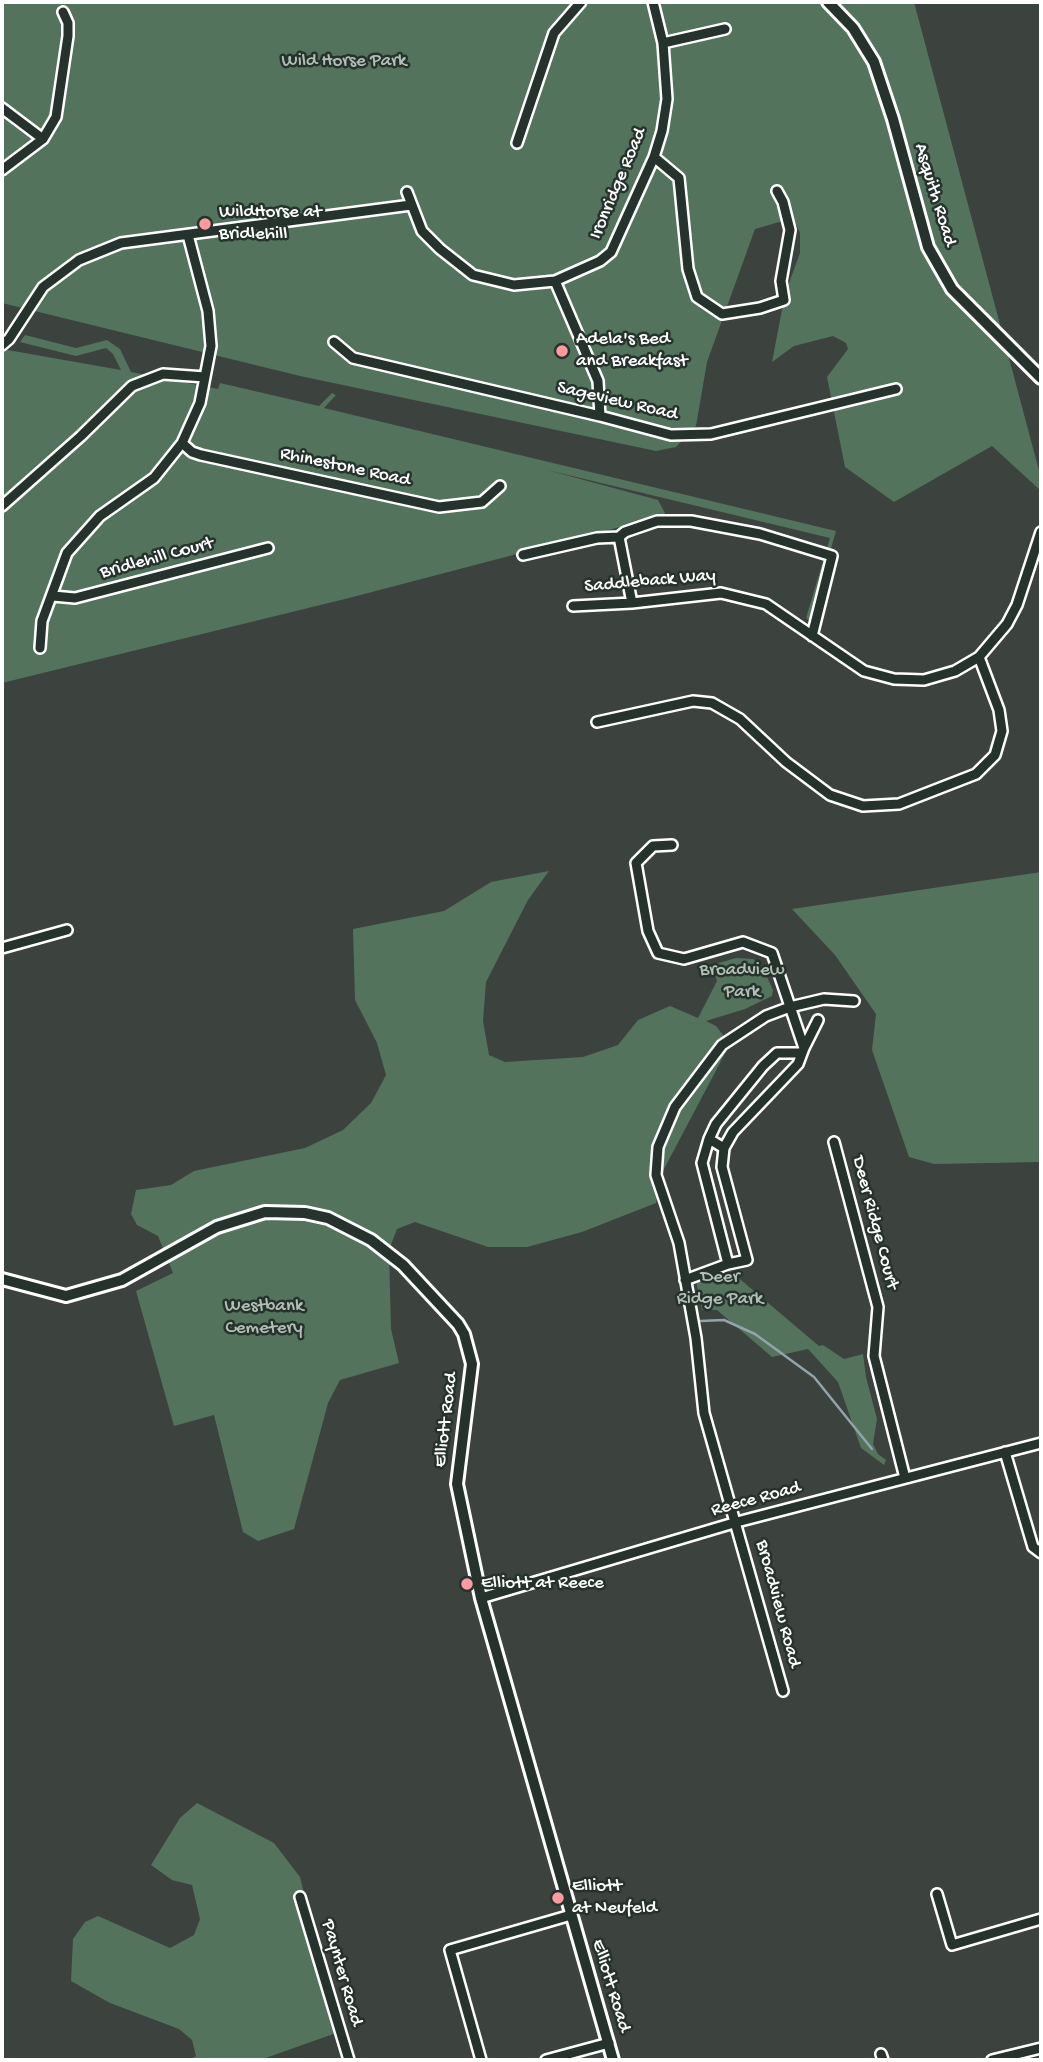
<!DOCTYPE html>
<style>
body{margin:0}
#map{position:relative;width:1043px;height:2062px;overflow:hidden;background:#3c423e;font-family:"Gochi Hand",sans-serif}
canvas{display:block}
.frame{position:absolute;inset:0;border:4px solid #fff;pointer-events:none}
</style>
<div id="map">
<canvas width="1043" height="2062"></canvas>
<div class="frame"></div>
</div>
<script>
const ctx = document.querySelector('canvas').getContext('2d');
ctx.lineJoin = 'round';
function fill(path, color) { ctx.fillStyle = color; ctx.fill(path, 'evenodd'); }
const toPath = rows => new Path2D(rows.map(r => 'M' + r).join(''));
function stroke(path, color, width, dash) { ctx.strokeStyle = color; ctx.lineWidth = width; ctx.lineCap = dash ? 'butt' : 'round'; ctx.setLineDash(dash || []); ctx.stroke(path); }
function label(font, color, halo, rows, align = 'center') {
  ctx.font = font + ' "Gochi Hand",sans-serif'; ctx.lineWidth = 5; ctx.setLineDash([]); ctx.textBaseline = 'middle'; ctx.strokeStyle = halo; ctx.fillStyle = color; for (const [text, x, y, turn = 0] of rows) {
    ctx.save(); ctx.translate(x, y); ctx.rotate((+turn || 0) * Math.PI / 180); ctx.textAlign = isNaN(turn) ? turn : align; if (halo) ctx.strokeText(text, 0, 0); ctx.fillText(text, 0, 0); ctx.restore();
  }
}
fill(toPath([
 [2,2,914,2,1041,478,1041,491,992,446,894,502,845,467,827,377,848,349,846,343,833,336,794,346,772,362,785,294,800,253,800,233,793,218,755,229,707,362,696,426,676,447,656,451,300,376,2,303],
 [25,335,76,348,107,340,120,349,131,372,218,389,220,383,319,406,332,393,336,395,324,408,836,531,810,621,806,618,830,538,547,470,658,500,666,515,349,598,2,683,2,349,121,370,113,354,106,348,76,356,20,342],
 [549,871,528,900,486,982,483,1021,489,1055,505,1062,583,1057,618,1045,638,1020,670,1006,698,1018,717,981,712,965,736,958,753,959,762,966,773,990,772,996,745,1009,706,1021,716,1026,730,1044,664,1169,656,1203,582,1232,527,1247,488,1247,415,1222,397,1229,389,1250,391,1329,399,1363,340,1380,328,1403,294,1529,258,1541,243,1532,214,1415,174,1426,136,1291,173,1273,158,1236,137,1225,131,1214,136,1190,171,1185,194,1171,305,1148,343,1130,371,1103,386,1075,377,1043,355,1000,353,929,444,911,491,882],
 [1041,872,1041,1162,934,1164,909,1157,872,1050,876,1014,835,955,792,909],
 [703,1268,728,1269,819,1346,823,1345,844,1359,863,1354,866,1377,877,1419,873,1444,878,1454,886,1460,884,1465,861,1448,838,1382,808,1349,772,1357,717,1310,702,1310,694,1271],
 [197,1803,274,1843,300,1877,339,2032,260,2060,189,2060,196,2056,192,2040,179,2029,110,2003,71,1981,73,1939,85,1922,98,1916,170,1948,194,1935,200,1919,192,1885,172,1880,151,1865,180,1818]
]), '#53735c');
stroke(toPath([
 [700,1321,724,1320,755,1334,814,1377,872,1449]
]), '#92a3a9', 2.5);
const minor = toPath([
 [663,43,725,29],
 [2,108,43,139],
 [517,143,554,33,581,2],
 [654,157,679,178,688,269,697,297,722,314,760,308,784,300,781,281,790,230,783,202,777,191],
 [2,170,43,139,56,117,68,36,68,23,63,12],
 [407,192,422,231,440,249,473,275,514,285,555,281,600,261,611,252,654,157,662,131,667,99,663,43,653,2],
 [555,281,598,381,600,416],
 [334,342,353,358,600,416,671,435,711,434,896,389],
 [2,345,9,339,43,287,79,260,121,243,411,205],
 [182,443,192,452,201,455,439,507,482,502,500,486],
 [2,506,81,436,132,386,163,374,205,377],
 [523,555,597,538,619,537],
 [53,596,75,598,268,548],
 [632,603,619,537,625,532,657,521,691,521,760,534,832,556,812,636],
 [573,606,632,603,721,593,766,604,864,671,894,679,924,680,955,671,979,657,1007,624,1017,605,1041,532],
 [40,648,42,621,67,553,100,516,154,478,182,443,200,403,211,346,208,311,188,235],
 [597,722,693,701,712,703,740,719,786,762,830,795,863,806,899,804,976,774,995,755,1002,731,999,710,979,657],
 [672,845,653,846,636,863,648,931,658,953,684,959,743,942,772,953,804,1048,798,1064,733,1132,724,1148],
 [2,948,67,930],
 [804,1048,818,1020],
 [709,1139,702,1163,728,1264],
 [834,1142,878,1307,874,1356,905,1478],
 [685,1280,728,1264,747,1260,722,1167,724,1148,709,1139,716,1124,763,1066,777,1053,802,1053],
 [1005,1452,1033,1547,1041,1553],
 [481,1598,737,1522,1041,1443],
 [783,1691,704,1413,696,1338,679,1243,656,1175,658,1147,675,1107,722,1045,766,1016,790,1007,824,999,854,1001],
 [937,1894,952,1945,1041,1919],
 [300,1897,349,2060],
 [881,2054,883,2060],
 [481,2060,450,1950,571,1915],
 [546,2060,609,2043],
 [992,2060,1041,2048]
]);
const tertiary = toPath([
 [828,2,853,28,874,62,893,119,928,247,952,289,1041,378],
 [2,1279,66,1296,122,1280,217,1227,265,1212,305,1213,328,1218,371,1240,403,1265,458,1324,464,1334,472,1364,457,1484,481,1598,613,2060]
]);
stroke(minor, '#fff', 14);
stroke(tertiary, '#fff', 16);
stroke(minor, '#26332d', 9);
stroke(tertiary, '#26332d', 10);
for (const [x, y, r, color] of [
 [205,224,7,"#ff9aa2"],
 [562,351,7,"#ff9aa2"],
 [467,1584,7,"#ff9aa2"],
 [558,1898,7,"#ff9aa2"]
]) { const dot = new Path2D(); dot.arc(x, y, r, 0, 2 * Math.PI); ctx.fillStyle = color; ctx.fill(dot); stroke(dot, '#26332d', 2.5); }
label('19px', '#b2c0b6', '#26332d', [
 ["Wild Horse Park",344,62],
 ["Broadview",742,971],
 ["Park",742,993],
 ["Deer",720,1278],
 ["Ridge Park",720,1300],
 ["Westbank",264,1307],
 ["Cemetery",264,1329]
]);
label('19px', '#fff', '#26332d', [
 ["Ironridge Road",619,184,-67],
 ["Asquith Road",934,195,73],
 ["Sageview Road",617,402,13],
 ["Rhinestone Road",345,468,12],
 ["Bridlehill Court",157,559,-15],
 ["Saddleback Way",650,582,-5],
 ["Deer Ridge Court",874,1223,75],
 ["Elliott Road",447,1420,-83],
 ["Reece Road",756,1500,-15],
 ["Broadview Road",777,1604,75],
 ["Paynter Road",341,1973,74],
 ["Elliott Road",610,1986,73]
]);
label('19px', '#fff', '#26332d', [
 ["WildHorse at",219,213],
 ["Bridlehill",219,235],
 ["Adela's Bed",576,340],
 ["and Breakfast",576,362],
 ["Elliott at Reece",481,1584],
 ["Elliott",572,1887],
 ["at Neufeld",572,1909]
], 'left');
</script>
